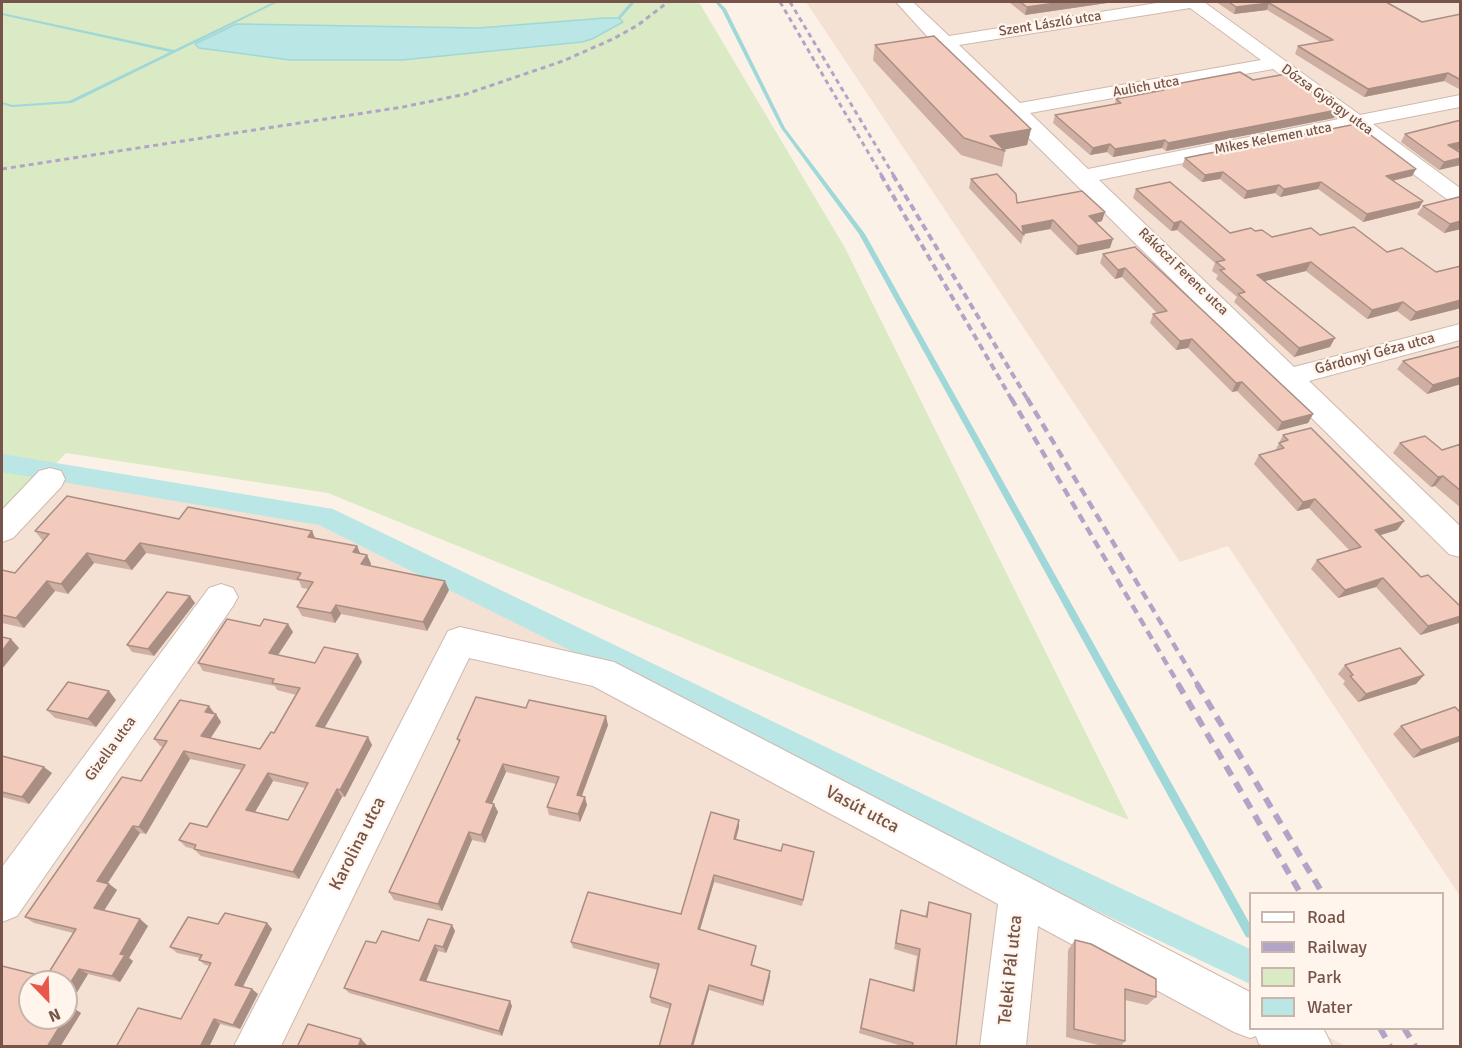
<!DOCTYPE html>
<meta charset="utf-8">
<style>
body{margin:0}
#map{position:relative;width:1462px;height:1048px;overflow:hidden;background:#fcf1e6;font-family:Signika,sans-serif}
canvas{display:block}
.frame{position:absolute;inset:0;border:3px solid #76544a;pointer-events:none}
.legend{position:absolute;left:1249px;top:892px;width:195px;height:138px;box-sizing:border-box;background:#fff5ec;border:2px solid #c8b5ab;margin:0;padding:8px 10px;list-style:none;font-size:18px;color:#76544a}
.legend li{display:flex;align-items:center;gap:12px;height:30px}
.legend b{width:30px;border:2px solid #c8b5ab}
.north{position:absolute;left:18px;top:970px;width:60px;height:60px;box-sizing:border-box;background:#fff5ec;border:2px solid #c8b5ab;border-radius:50%;rotate:157deg;font-size:16px;font-weight:700;line-height:24px;text-align:center;color:#76544a}
.north::after{content:'';display:block;margin:auto;width:21px;height:27px;background:#e7584a;clip-path:polygon(50% 0,100% 100%,50% 72%,0 100%)}
</style>
<div id="map">
<canvas width="1462" height="1048"></canvas>
<div class="frame"></div>
<ul class="legend">
<li><b style="height:8px;background:#fff"></b>Road</li>
<li><b style="height:8px;background:#b2a4c7"></b>Railway</li>
<li><b style="height:16px;background:#d9eac4"></b>Park</li>
<li><b style="height:16px;background:#bae6e6"></b>Water</li>
</ul>
<div class="north">N</div>
</div>
<script>
const ctx = document.querySelector('canvas').getContext('2d');
ctx.lineJoin = 'round';
function fill(path, color) { ctx.fillStyle = color; ctx.fill(path, 'evenodd'); }
const toPath = rows => new Path2D(rows.map(r => 'M' + r).join(''));
function stroke(path, color, width, dash) { ctx.strokeStyle = color; ctx.lineWidth = width; ctx.lineCap = dash ? 'butt' : 'round'; ctx.setLineDash(dash || []); ctx.stroke(path); }
function label(font, color, halo, rows, align = 'center') {
  ctx.font = font + ' Signika,sans-serif'; ctx.lineWidth = 4.5; ctx.setLineDash([]); ctx.textBaseline = 'middle'; ctx.strokeStyle = halo; ctx.fillStyle = color; for (const [text, x, y, turn = 0] of rows) {
    ctx.save(); ctx.translate(x, y); ctx.rotate((+turn || 0) * Math.PI / 180); ctx.textAlign = isNaN(turn) ? turn : align; if (halo) ctx.strokeText(text, 0, 0); ctx.fillText(text, 0, 0); ctx.restore();
  }
}
fill(toPath([
 [806,2,1460,2,1460,896,1228,546,1180,562],
 [47,471,319,525,609,658,1250,996,1250,1028,1312,1029,1346,1046,2,1046,2,519],
 [30,982,66,982,66,1018,30,1018]
]), '#f4e1d4');
fill(toPath([
 [2,2,691,2,700,4,845,248,1129,820,328,493,66,453,2,518]
]), '#d9eac4');
const water = toPath([
 [605,18,619,18,623,22,592,39,582,42,402,60,290,60,199,48,195,44,236,24,479,28,605,18]
]);
fill(water, '#bae6e6');
stroke(water, '#a0d7d8', 1.5);
fill(toPath([
 [274,2,278,2,72,103,12,107,2,104,2,102,12,105,69,101,170,52,2,15,2,13,174,50,274,2],
 [631,2,635,2,620,19,618,19,618,17,631,2],
 [715,2,719,2,726,9,785,128,865,234,1250,924,1250,938,1246,937,859,234,781,128,722,10,715,2]
]), '#a0d7d8');
fill(toPath([
 [2,454,333,509,1012,837,1250,949,1250,984,988,859,319,525,2,472,2,454]
]), '#bae6e6');
const minor = toPath([
 [896,2,913,2,949,36,1163,2,1204,2,1360,115,1460,95,1460,107,1373,124,1460,188,1460,205,1452,203,1353,129,1099,180,1294,367,1460,324,1460,340,1309,381,1460,526,1460,557,1449,554,936,46,896,2],
 [1190,8,1261,60,1020,103,959,45,1190,8],
 [1273,69,1339,119,1088,169,1030,113,1273,69],
 [50,468,61,471,65,479,61,487,13,538,2,542,2,510,39,471,50,468],
 [221,584,233,588,238,597,233,606,17,916,2,922,2,867,209,588,221,584],
 [460,627,614,662,1250,992,1250,1028,1323,1028,1332,1046,1264,1046,1259,1044,1256,1036,1250,1038,1234,1032,1038,926,1026,1046,980,1046,998,904,593,686,469,658,281,1046,234,1046,448,631,460,627]
]);
stroke(minor, '#d0b9ae', 2);
fill(minor, '#fff');
stroke(toPath([
 [780,2,882,176],
 [790,2,894,176],
 [2,169,403,107,466,94,563,61,613,39,638,25,668,2]
]), '#b2a4c7', 3, [5, 4]);
stroke(toPath([
 [881,175,1012,400],
 [893,175,1028,400]
]), '#b2a4c7', 4, [7, 4.5]);
stroke(toPath([
 [1011,398,1179,685],
 [1027,398,1198,685]
]), '#b2a4c7', 4.5, [9, 6]);
stroke(toPath([
 [1178,684,1301,894],
 [1197,684,1323,894],
 [1380,1028,1390,1046],
 [1404,1028,1415,1046]
]), '#b2a4c7', 6, [11, 8]);
fill(toPath([
 [1009,2,1114,2,1025,15],
 [1216,2,1386,2,1422,22,1461,14,1461,90,1444,81,1364,97,1295,54,1298,46,1320,42,1267,10,1234,14],
 [875,45,1031,129,1027,145,1004,149,1005,151,1002,167,961,155,873,60],
 [1253,80,1337,110,1334,118,1166,151,1162,148,1113,157,1107,152,1090,155,1053,123,1055,115,1115,104,1116,99,1159,91,1160,87],
 [1461,120,1461,149,1456,150,1439,170,1401,142,1405,134],
 [1185,158,1416,169,1412,176,1393,181,1423,201,1419,208,1363,222,1318,189,1280,197,1275,193,1244,199,1220,179,1202,182,1182,166],
 [971,179,1017,203,1102,221,1096,223,1110,248,1076,255,1050,229,1024,234,1021,244,969,188],
 [1136,189,1230,233,1255,231,1272,237,1320,235,1387,252,1436,272,1461,266,1461,308,1410,321,1397,311,1367,319,1306,271,1265,281,1330,347,1294,357,1234,302,1237,297,1216,279,1218,275,1212,271,1215,263,1177,230,1171,231,1133,198],
 [1461,197,1461,229,1444,233,1417,214,1423,206],
 [1135,247,1313,414,1308,423,1277,431,1237,391,1232,392,1188,348,1176,350,1150,323,1153,314,1157,313,1122,277,1115,279,1100,263,1103,254],
 [1461,346,1461,384,1427,394,1397,369,1403,361],
 [1283,435,1404,521,1397,530,1380,535,1459,623,1420,635,1376,587,1338,598,1311,569,1317,560,1350,551,1309,508,1297,511,1254,464,1259,455,1275,451],
 [1400,443,1442,450,1461,444,1461,508,1435,486,1431,487,1393,453],
 [179,519,312,531,315,538,357,546,360,553,367,555,371,564,370,566,449,590,427,631,341,614,335,623,302,616,297,607,308,589,302,588,299,581,146,553,132,570,94,563,68,594,55,591,24,628,2,623,2,570,15,573,43,541,35,531],
 [195,603,154,656,132,652,127,645],
 [293,632,278,655,315,663,362,662,324,728,368,737,372,745,345,797,342,797,299,879,201,856,194,849,186,847,179,840,207,827,241,770,190,759,146,834,140,833,108,883,117,890,104,910,148,926,129,958,133,961,120,982,88,974,68,1006,81,1013,60,1047,2,1047,73,933,34,923,25,917,141,781,163,747,160,746,154,739,215,714,221,722,211,738,260,749,274,733,296,695,277,690,275,686,203,671,198,663],
 [273,781,305,788,288,820,255,812],
 [1345,665,1424,675,1416,684,1358,702,1343,684,1345,681,1338,674],
 [116,700,96,727,55,718,47,710],
 [1461,713,1461,741,1413,758,1393,734,1401,726],
 [608,725,582,796,587,805,580,822,549,815,547,807,556,784,506,772,492,803,498,812,485,843,472,840,442,911,394,900,389,892,459,743,457,739],
 [2,756,52,773,29,804,2,797],
 [739,820,739,827,736,839,781,851,814,852,802,906,714,882,700,930,756,946,755,952,752,966,770,977,763,1006,709,990,670,1009,651,1003,650,997,658,970,573,948,571,942,681,914],
 [929,902,956,1047,905,1047,859,1033,870,979,912,991,917,956,894,949,899,917,901,910,925,917,927,909],
 [267,923,272,929,243,987,258,994,240,1029,220,1024,209,1047,116,1047,181,1019,210,966,205,965,199,960,200,958,177,953,170,947,218,924],
 [452,925,455,931,446,953,438,951,426,982,512,1006,502,1036,349,993,344,988,376,943,419,941],
 [1075,940,1156,997,1147,1005,1125,1000,1125,1041,1120,1047,1106,1047,1066,1037,1068,950]
]), '#d0afa3');
fill(toPath([
 [1063,2,1114,2,1025,15,1027,7],
 [1269,3,1267,10,1234,14,1236,7],
 [1448,73,1444,81,1364,97,1368,89],
 [1337,110,1334,118,1166,151,1168,143],
 [1031,129,1027,145,1003,150,990,136],
 [1165,140,1162,148,1113,157,1115,149],
 [1461,142,1461,149,1444,153,1448,145],
 [1110,144,1107,152,1090,155,1093,148],
 [1461,158,1461,165,1439,170,1444,162],
 [1416,169,1412,176,1382,183,1386,176],
 [1223,172,1220,179,1202,182,1205,175],
 [1321,182,1318,189,1280,197,1284,189],
 [1279,185,1275,193,1244,199,1247,191],
 [1423,201,1419,208,1363,222,1367,214],
 [1105,212,1102,221,1086,225,1089,216],
 [1053,220,1050,229,1023,234,1022,226],
 [1181,221,1177,230,1171,231,1174,223],
 [1461,221,1461,229,1444,233,1450,224],
 [1113,239,1110,248,1076,255,1078,246],
 [1311,262,1306,271,1253,284,1257,275],
 [1125,268,1122,277,1115,279,1118,270],
 [1461,300,1461,308,1410,321,1416,312],
 [1403,302,1397,311,1367,319,1372,310],
 [1335,338,1330,347,1294,357,1299,348],
 [1192,339,1188,348,1176,350,1180,341],
 [1461,377,1461,384,1427,394,1433,385],
 [1242,382,1237,391,1232,392,1236,383],
 [1313,414,1308,423,1277,431,1282,422],
 [1443,476,1435,486,1431,487,1438,477],
 [1315,499,1309,508,1297,511,1303,502],
 [1404,521,1397,530,1368,539,1375,530],
 [312,531,316,541,308,537],
 [140,543,146,553,132,570,125,561],
 [357,546,361,556,353,552],
 [87,553,94,563,68,594,61,584],
 [367,555,371,564,365,574,361,564],
 [1383,578,1376,587,1338,598,1345,590],
 [47,581,55,591,24,628,16,618],
 [445,581,449,590,427,631,423,622],
 [190,596,195,603,154,656,148,649],
 [336,605,341,614,335,623,331,613],
 [1461,616,1461,621,1459,623,1420,635,1428,626],
 [288,624,293,632,274,661,269,653],
 [11,639,19,648,2,669,2,651],
 [358,654,362,662,321,734,316,726],
 [1424,675,1416,684,1358,702,1366,694],
 [109,691,116,700,96,727,88,719],
 [209,706,215,714,205,712],
 [216,714,221,722,207,743,201,736],
 [606,716,608,725,579,803,577,795],
 [1461,736,1461,741,1413,758,1421,750],
 [368,737,372,745,345,797,340,790],
 [184,751,190,759,146,834,139,827],
 [503,764,506,772,489,810,486,802],
 [44,767,52,773,29,804,22,797],
 [268,773,273,781,252,817,246,810],
 [337,789,342,797,299,879,293,872],
 [585,797,587,805,580,822,578,814],
 [494,804,498,812,485,843,481,835],
 [739,820,739,827,734,846,734,839],
 [133,826,140,833,105,887,97,881],
 [469,832,472,840,442,911,438,904],
 [714,875,714,882,698,936,698,929],
 [109,884,117,890,102,914,94,908],
 [140,919,148,926,129,958,133,961,120,982,112,976,120,954],
 [267,923,272,929,241,990,235,985],
 [452,925,455,931,446,953,443,947],
 [435,945,438,951,424,986,420,980],
 [79,969,88,974,67,1009,66,1008,66,990],
 [770,971,770,977,763,1006,763,1001],
 [709,985,709,990,693,1047,691,1047],
 [252,989,258,994,240,1029,233,1025],
 [510,1001,512,1006,502,1036,499,1031],
 [72,1007,81,1013,60,1047,47,1047,65,1018,66,1018,66,1016],
 [214,1019,220,1024,209,1047,200,1047],
 [361,1039,368,1046,368,1047,358,1047]
]), '#a98e84');
const building = toPath([
 [1020,2,1063,2,1027,7,1020,2],
 [1229,2,1386,2,1422,22,1461,14,1461,80,1448,73,1368,89,1298,46,1333,40,1269,3,1236,7,1229,2],
 [934,36,1031,129,990,136,1005,151,964,138,875,45,934,36],
 [1240,72,1253,80,1286,74,1337,110,1168,143,1165,140,1115,149,1110,144,1093,148,1055,115,1121,103,1116,99,1164,90,1160,87,1240,72],
 [1461,120,1461,142,1448,145,1461,153,1461,158,1444,162,1405,134,1461,120],
 [1356,124,1416,169,1386,176,1423,201,1367,214,1321,182,1284,189,1279,185,1247,191,1223,172,1205,175,1185,158,1356,124],
 [997,174,1016,194,1017,203,1082,191,1105,212,1089,216,1113,239,1078,246,1053,220,1022,226,1024,235,971,179,997,174],
 [1170,182,1230,233,1251,228,1255,231,1262,230,1272,237,1311,228,1320,235,1354,227,1387,252,1402,248,1436,272,1461,266,1461,300,1416,312,1403,302,1372,310,1311,262,1257,275,1335,338,1299,348,1238,294,1245,292,1220,270,1225,269,1216,262,1225,260,1181,221,1174,223,1136,189,1170,182],
 [1459,197,1461,197,1461,221,1450,224,1423,206,1459,197],
 [1135,247,1313,414,1282,422,1242,382,1236,383,1192,339,1180,341,1153,314,1167,311,1125,268,1118,270,1103,254,1135,247],
 [1461,346,1461,377,1433,385,1403,361,1461,346],
 [1311,428,1404,521,1375,530,1421,577,1428,575,1461,607,1461,616,1428,626,1383,578,1345,590,1317,560,1361,547,1315,499,1303,502,1259,455,1284,448,1279,443,1288,440,1283,435,1311,428],
 [1425,436,1442,450,1461,444,1461,491,1443,476,1438,477,1400,443,1425,436],
 [67,496,179,519,188,507,312,531,308,537,357,546,353,552,367,555,361,564,445,581,423,622,336,605,331,613,297,607,313,582,297,579,301,573,140,543,125,561,87,553,61,584,47,581,16,618,2,615,2,570,15,573,49,534,35,531,67,496],
 [167,592,190,596,148,649,127,645,167,592],
 [227,619,260,626,264,619,288,624,269,653,315,663,324,647,358,654,316,726,368,737,340,790,337,789,293,872,194,849,196,845,179,840,190,823,207,827,245,765,184,751,139,827,133,826,97,881,109,884,94,908,140,919,120,954,125,955,112,976,79,969,66,990,66,982,30,982,30,1018,65,1018,47,1047,2,1047,2,966,46,977,76,929,25,917,122,777,141,781,167,741,154,739,180,700,209,706,205,712,216,714,201,736,260,749,271,732,274,733,300,688,272,683,274,679,198,663,227,619],
 [268,773,308,783,288,820,246,810,268,773],
 [2,637,11,639,2,651,2,637],
 [1400,648,1424,675,1366,694,1350,676,1353,675,1345,665,1400,648],
 [68,682,109,691,88,719,47,710,68,682],
 [476,697,526,708,529,700,606,716,577,795,585,797,578,814,547,807,559,777,503,764,486,802,494,804,481,835,469,832,438,904,389,892,460,740,457,739,476,697],
 [1455,707,1461,713,1461,736,1421,750,1401,726,1455,707],
 [2,756,44,767,22,797,2,792,2,756],
 [711,812,739,820,734,839,781,851,783,844,814,852,803,900,714,875,698,929,756,946,751,965,770,971,763,1001,709,985,691,1047,659,1047,671,1004,650,997,659,964,571,942,588,892,681,914,711,812],
 [929,902,971,914,956,1047,912,1047,913,1043,861,1028,870,979,914,991,920,949,896,943,901,910,927,917,929,902],
 [225,913,267,923,235,985,252,989,233,1025,214,1019,200,1047,116,1047,138,1008,181,1019,211,963,199,960,202,955,170,947,188,917,218,924,225,913],
 [428,919,452,925,443,947,435,945,420,980,510,1001,499,1031,344,988,366,941,376,943,382,931,419,941,428,919],
 [1075,940,1091,944,1156,979,1156,997,1125,989,1125,1041,1074,1029,1075,940],
 [66,1006,72,1007,66,1016,66,1006],
 [308,1024,361,1039,358,1047,297,1047,308,1024]
]);
fill(building, '#f2cbbd');
stroke(building, '#a98e84', 1.5);
label('14px', '#76544a', '#fff5ec', [
 ["Szent László utca",1050,24,-9],
 ["Aulich utca",1146,87,-10],
 ["Dózsa György utca",1327,100,36],
 ["Mikes Kelemen utca",1273,139,-11],
 ["Rákóczi Ferenc utca",1183,272,44]
]);
label('15px', '#76544a', '#fff5ec', [
 ["Gárdonyi Géza utca",1375,354,-15],
 ["Gizella utca",111,749,-54]
]);
label('18px', '#76544a', '#fff5ec', [
 ["Vasút utca",862,810,28],
 ["Karolina utca",358,844,-63],
 ["Teleki Pál utca",1011,970,-84]
]);
</script>
